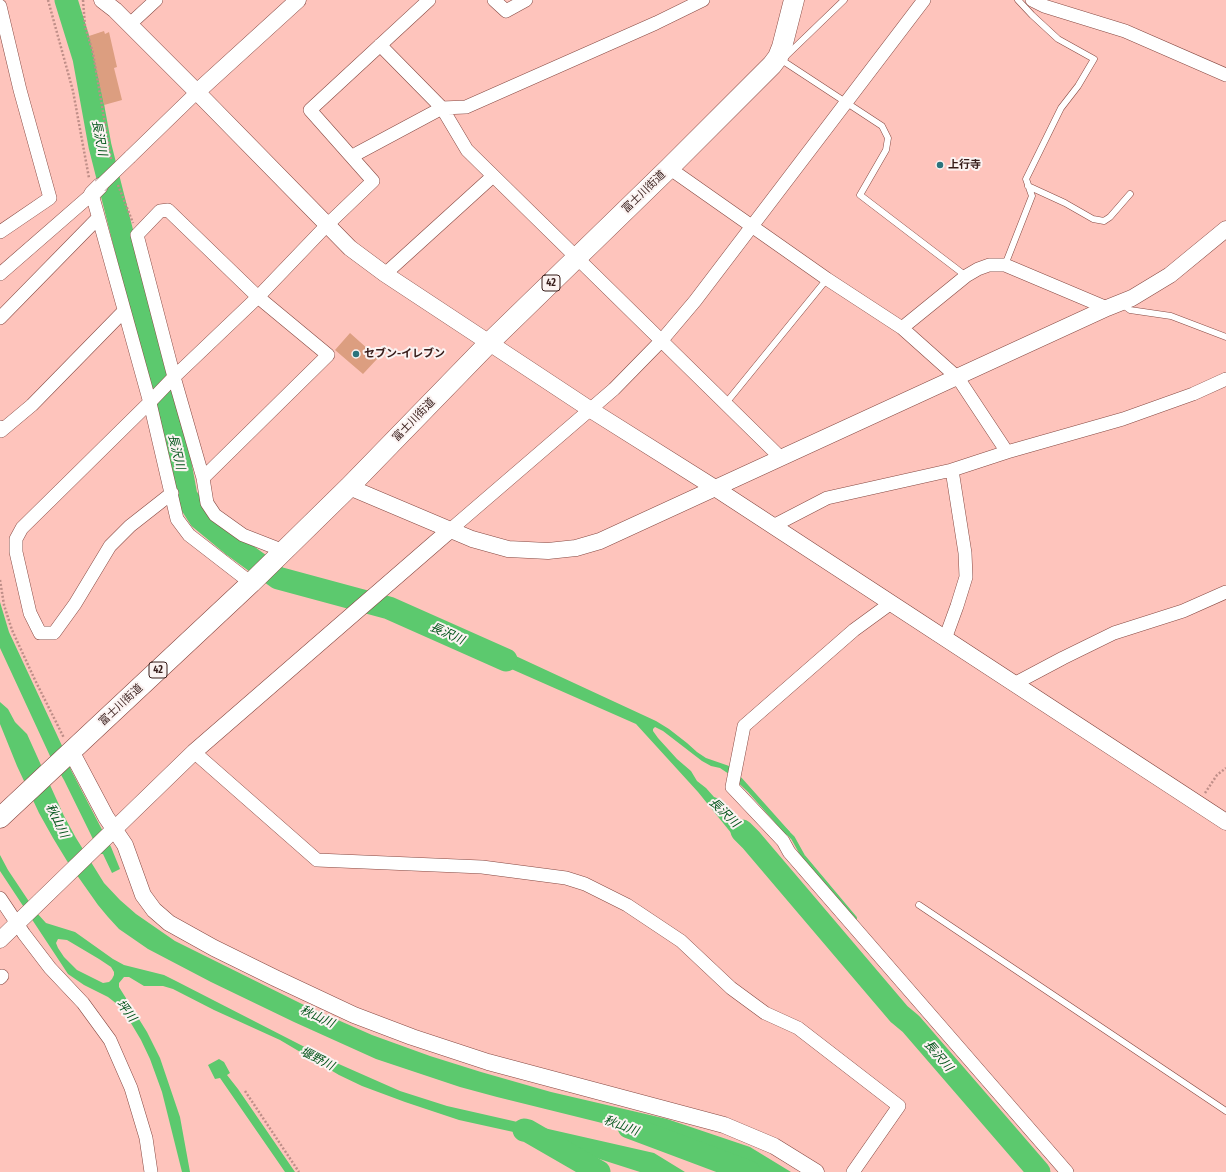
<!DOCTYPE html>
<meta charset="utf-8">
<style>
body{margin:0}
canvas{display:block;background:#fec4bc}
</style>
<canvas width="1226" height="1172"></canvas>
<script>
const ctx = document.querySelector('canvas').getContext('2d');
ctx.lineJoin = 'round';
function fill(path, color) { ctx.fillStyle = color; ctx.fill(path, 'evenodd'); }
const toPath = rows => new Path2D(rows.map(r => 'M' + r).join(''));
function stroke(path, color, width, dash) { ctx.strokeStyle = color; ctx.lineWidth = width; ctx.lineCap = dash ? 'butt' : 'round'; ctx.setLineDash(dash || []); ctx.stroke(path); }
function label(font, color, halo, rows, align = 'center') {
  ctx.font = font + ' "Fira Sans Condensed","Noto Sans JP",sans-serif'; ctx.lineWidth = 4; ctx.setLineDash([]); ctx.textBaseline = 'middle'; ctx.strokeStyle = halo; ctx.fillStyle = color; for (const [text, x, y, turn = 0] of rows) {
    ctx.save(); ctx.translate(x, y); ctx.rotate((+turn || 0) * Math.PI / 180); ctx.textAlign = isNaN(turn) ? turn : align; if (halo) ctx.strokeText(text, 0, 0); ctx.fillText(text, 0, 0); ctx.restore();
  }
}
fill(toPath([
 [0,602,9,632,64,750,71,770,111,847,120,869,112,873,103,854,100,854,91,835,64,780,50,756,0,648],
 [479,639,656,721,669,729,687,743,697,752,706,758,732,767,790,832,786,835,748,792,729,774,720,768,711,766,702,761,663,731,655,727,653,729,653,731,658,738,677,759,691,771,697,781,706,788,714,797,722,800,767,852,760,857,750,845,742,840,736,839,698,792,636,724,475,653],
 [0,702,8,709,15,722,27,734,64,816,76,838,104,883,120,900,136,914,175,941,306,1006,372,1035,430,1056,481,1072,551,1092,667,1119,750,1147,791,1172,760,1172,732,1157,606,1124,497,1097,460,1087,376,1059,294,1022,211,982,148,949,119,929,108,917,98,905,67,861,53,838,39,813,17,766,0,724],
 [0,855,8,870,36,912,46,923,75,932,113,959,124,965,164,975,174,980,332,1061,400,1091,447,1106,654,1153,685,1172,640,1172,518,1133,459,1120,405,1102,362,1086,339,1075,280,1040,214,1010,173,989,163,986,144,986,129,977,124,977,119,983,119,987,147,1032,160,1058,180,1117,190,1172,182,1172,162,1092,150,1059,141,1040,122,1008,108,997,84,985,68,974,0,871],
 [58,939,67,940,99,959,111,967,114,972,114,975,112,979,109,982,103,983,77,970,64,957,58,948,56,943],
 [219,1059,224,1062,230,1073,227,1075,238,1089,295,1172,285,1172,220,1078,215,1079,208,1065]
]), '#5cc96e');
stroke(toPath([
 [785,830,793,838,803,856,855,918]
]), '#5cc96e', 4);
stroke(toPath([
 [66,0,84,58,100,146,179,458,186,496,200,518,234,546,278,578,389,608,506,660],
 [742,831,751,840,899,1014,911,1024,1039,1172],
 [629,1127,749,1172],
 [524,1130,528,1131,599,1172]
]), '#5cc96e', 23);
fill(toPath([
 [104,31,105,34,109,32,117,67,114,68,122,100,104,105,89,36],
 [350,333,378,358,363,374,335,350]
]), '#dc9e80');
const service = toPath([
 [786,56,844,0],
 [780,59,882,126,888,138,886,150,860,195,966,276],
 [1028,186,1065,203,1093,219,1104,221,1110,217,1130,194],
 [1005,265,1032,196,1026,179,1061,108,1078,86,1094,59,1058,39,1032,15,1018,0],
 [1122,304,1130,310,1171,316,1226,337],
 [726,403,827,279],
 [919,905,1226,1111]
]);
const minor = toPath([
 [494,0,506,11,526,0],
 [1032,0,1044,6,1125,31,1226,75],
 [0,6,20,90,50,198,0,232],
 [129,25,156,0],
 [380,45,442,108,467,150,781,458],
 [130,157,197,92],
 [352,157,358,153,442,108,466,107,656,23,703,0],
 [669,168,827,279,902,328,958,378,1007,452],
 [0,274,92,194,150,403,177,519,189,535,251,583],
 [385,274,493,176],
 [0,318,98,218],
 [902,328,966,276,978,269,989,265,1005,265,1107,308],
 [0,427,1,431,32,405,124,311],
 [203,478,328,355,258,297,168,210,160,211,137,235,174,377,203,478,207,503,215,515,243,535,284,551],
 [172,493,130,526,110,546,75,604,54,633,40,633,30,613,16,552,16,539,22,528,150,402,174,377,258,297,327,225,373,181,310,110,429,0],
 [773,526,827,498,952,470,1007,452,1123,419,1193,394,1226,379],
 [450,530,614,389,662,340,695,301,924,0],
 [891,603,854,630,744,726,732,787,783,841,789,852,1067,1172],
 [945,639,957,606,966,577,965,553,952,470],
 [1014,684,1063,658,1114,633,1183,611,1226,592],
 [194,752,317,860,482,867,566,878,585,884,627,905,681,941,731,988,765,1013,798,1028,899,1106,853,1172],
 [0,898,24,934,50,968,83,1003,110,1040,131,1088,146,1138,151,1172],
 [0,978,2,976]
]);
const tertiary = toPath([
 [102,0,115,10,197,92,350,248,385,274,591,410,715,488,1226,822],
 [197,92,298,0],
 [92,194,100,186],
 [349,487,472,539,508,549,548,551,576,548,600,541,1107,308,1132,298,1170,275,1226,229],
 [71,751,106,817,125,845,143,895,154,910,169,923,214,948,275,978,354,1015,412,1037,488,1062,724,1125,774,1146,816,1172],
 [0,940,194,752,450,530]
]);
const primary = toPath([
 [0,818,251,583,349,487,490,342,669,168,772,65,778,57,782,47,794,0]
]);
stroke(service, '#864841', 7);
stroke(minor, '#864841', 14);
stroke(tertiary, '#864841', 17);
stroke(primary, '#864841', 21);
stroke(toPath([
 [48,0,73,91,89,178],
 [83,0,85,26,93,53,111,159],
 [118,185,133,223],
 [0,580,4,605,12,630,35,680,64,738],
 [1205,793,1217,775,1226,768],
 [245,1091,299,1172]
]), '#bf8e88', 2.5, [2, 2]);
stroke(service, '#fff', 6);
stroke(minor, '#fff', 13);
stroke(tertiary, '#fff', 16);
stroke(primary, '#fff', 20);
const minorBridge = toPath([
 [100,186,130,157]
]);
stroke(minorBridge, '#864841', 14, []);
stroke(minorBridge, '#fff', 13);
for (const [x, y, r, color] of [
 [940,165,4,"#2b747d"],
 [356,354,4,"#2b747d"]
]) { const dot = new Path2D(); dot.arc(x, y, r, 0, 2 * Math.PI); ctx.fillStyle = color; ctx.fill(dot); stroke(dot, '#fbf3f2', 1.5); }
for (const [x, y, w] of [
 [551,283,18],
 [158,670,18]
]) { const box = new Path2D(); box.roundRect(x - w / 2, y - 8, w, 16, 3); ctx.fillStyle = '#fbf3f2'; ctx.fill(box); stroke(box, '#371c19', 1); }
label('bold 10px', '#371c19', null, [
 ["42",551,283],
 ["42",158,670]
]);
label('bold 11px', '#371c19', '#fbf3f2', [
 ["上行寺",948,165],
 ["セブン-イレブン",364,354]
], 'left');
label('11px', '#371c19', '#fbf3f2', [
 ["富士川街道",644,192,-44],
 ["富士川街道",414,420,-46],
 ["富士川街道",121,705,-43]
]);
label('italic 12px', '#005319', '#fbf3f2', [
 ["長沢川",99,138,79],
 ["長沢川",176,452,76],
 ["長沢川",447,634,24],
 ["長沢川",724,813,44],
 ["秋山川",57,821,64],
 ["坪川",126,1011,52],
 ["秋山川",317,1017,25],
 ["長沢川",938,1056,49],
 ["堰野川",317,1059,27],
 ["秋山川",621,1126,20]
]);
</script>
